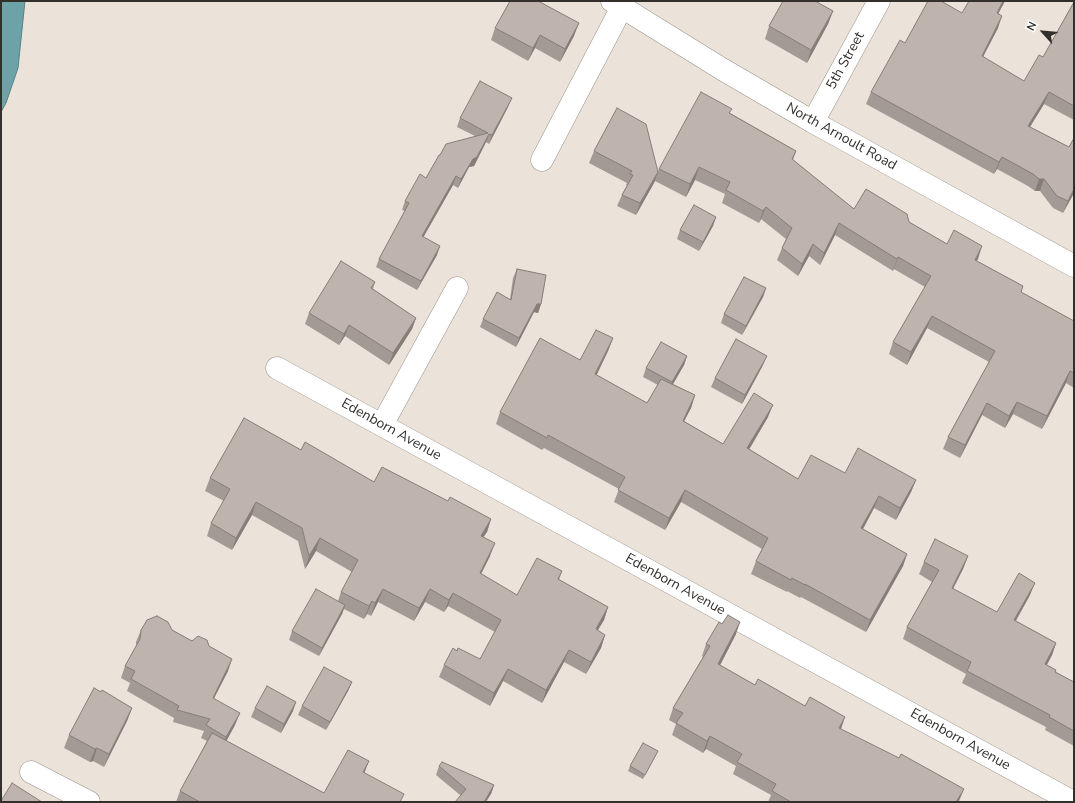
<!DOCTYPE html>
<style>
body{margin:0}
#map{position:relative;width:1075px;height:803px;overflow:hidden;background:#ebe2d9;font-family:"Nunito Sans",sans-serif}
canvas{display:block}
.frame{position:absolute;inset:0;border:2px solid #33302c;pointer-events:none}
.north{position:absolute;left:1023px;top:12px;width:40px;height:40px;-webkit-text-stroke:3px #fff;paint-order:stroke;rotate:297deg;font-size:11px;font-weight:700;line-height:16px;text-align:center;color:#33302c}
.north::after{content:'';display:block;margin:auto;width:14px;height:18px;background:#33302c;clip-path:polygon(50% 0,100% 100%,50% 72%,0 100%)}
</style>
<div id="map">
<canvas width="1075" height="803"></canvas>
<div class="frame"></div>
<div class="north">N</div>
</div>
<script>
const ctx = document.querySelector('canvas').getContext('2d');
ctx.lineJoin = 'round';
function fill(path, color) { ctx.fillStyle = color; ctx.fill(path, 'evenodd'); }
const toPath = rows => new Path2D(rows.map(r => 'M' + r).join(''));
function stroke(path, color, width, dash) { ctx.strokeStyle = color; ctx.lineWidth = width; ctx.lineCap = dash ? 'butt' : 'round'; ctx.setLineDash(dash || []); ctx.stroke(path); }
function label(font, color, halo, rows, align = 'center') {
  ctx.font = font + ' "Nunito Sans",sans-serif'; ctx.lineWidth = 3; ctx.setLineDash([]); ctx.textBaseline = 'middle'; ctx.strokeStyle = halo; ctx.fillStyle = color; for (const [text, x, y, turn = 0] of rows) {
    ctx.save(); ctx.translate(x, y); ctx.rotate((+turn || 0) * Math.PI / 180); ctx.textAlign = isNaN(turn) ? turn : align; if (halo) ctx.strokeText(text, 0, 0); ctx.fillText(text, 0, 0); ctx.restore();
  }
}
const water = toPath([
 [1,1,25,1,18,68,6,103,1,112,1,1]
]);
fill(water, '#6ba3a9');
stroke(water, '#5a8084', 1);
const minor = toPath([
 [612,1,722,69,813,122,1074,266],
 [813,122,879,1],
 [542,160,622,7],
 [277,368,1073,802],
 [382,425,457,288],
 [31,772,89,802]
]);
stroke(minor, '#9b928a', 23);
stroke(minor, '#fff', 22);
fill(toPath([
 [969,1,1005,1,998,14,998,28,983,57,1024,81,1043,57,1074,2,1074,120,1044,104,1030,127,1069,147,1074,138,1074,193,1063,213,1053,208,1040,191,1035,191,1028,186,997,169,994,174,866,104,871,92,905,43,962,13],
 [833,11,828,24,807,63,765,39,769,26],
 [495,28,574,36,560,62,535,48,528,61,491,40],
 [508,107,489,144,486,142,474,166,469,167,458,188,453,185,423,237,437,255,417,290,376,267,379,259,405,211,402,210,405,201,426,178,440,155,475,136,457,127,460,118],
 [730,113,796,151,793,160,854,209,909,222,947,244,978,259,976,261,1023,286,1021,292,1074,321,1074,388,1066,383,1042,429,1013,414,1005,428,982,415,960,458,943,449,948,437,989,362,927,328,907,365,889,354,893,342,925,287,894,269,893,271,835,235,820,265,809,256,798,276,777,260,782,248,786,239,761,219,759,223,722,203,725,194,695,180,686,197,655,181,636,215,617,206,622,195,627,186,626,185,627,183,589,163,594,151,658,171,659,169],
 [716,217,713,226,699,251,677,239,680,230],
 [517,269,541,304,538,313,534,312,516,347,480,327,483,319,510,299,513,278],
 [375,282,373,289,416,318,412,329,389,365,345,336,339,345,305,324,309,313],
 [766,288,763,297,742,335,721,323,724,314],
 [613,338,608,351,596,375,647,403,658,385,643,377,646,368,687,356,684,365,673,384,695,395,691,408,684,421,723,444,768,417,749,449,798,479,845,473,916,480,911,492,896,520,874,508,863,529,907,554,903,566,866,632,801,597,800,598,787,591,787,592,751,574,756,561,762,549,681,502,665,530,614,502,619,489,544,448,542,450,496,424,500,412],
 [763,365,742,404,711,387,715,378],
 [301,450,374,482,448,501,491,519,487,532,483,537,490,556,481,574,517,595,562,571,559,580,608,607,604,620,597,630,605,635,601,648,586,674,564,662,542,703,503,681,490,706,439,677,444,665,457,651,480,659,495,632,448,606,444,612,425,602,414,621,378,602,371,616,367,614,364,619,344,609,342,614,319,656,289,640,292,631,338,601,341,592,352,572,316,551,305,569,298,541,252,515,232,550,207,536,211,523,224,501,205,491,210,478],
 [968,556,963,569,953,589,997,612,1030,595,1016,621,1056,643,1052,655,1047,665,1056,672,1074,682,1074,746,1045,730,1046,727,962,683,966,674,903,639,907,627,932,582,919,574,924,562],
 [141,630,172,630,192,641,209,646,228,671,214,698,235,725,226,741,324,793,365,773,401,802,176,802,180,791,207,741,201,738,204,731,173,722,174,718,127,691,130,683,121,678,125,666,136,646,136,642],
 [736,634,720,665,755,685,841,729,959,802,768,802,771,795,733,774,736,766,706,749,703,753,672,735,676,724,669,720,673,708,703,657,702,656,706,644],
 [352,682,348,691,326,730,298,715,302,706],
 [132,708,127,721,104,767,93,761,90,762,64,748,69,735],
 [255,708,293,711,281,733,251,717],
 [656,755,643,779,628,771,630,766],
 [439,766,494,785,491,794,460,795,436,775]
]), '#a49a95');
fill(toPath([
 [1003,1,1005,1,992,25,997,13],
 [833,11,828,24,807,63,811,50],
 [1002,16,998,28,977,68,982,56],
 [579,23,574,36,560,62,565,49],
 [540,35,535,48,528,61,533,48],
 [1049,92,1044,104,1023,138,1028,126],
 [512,98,508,107,489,144,492,135],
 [489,134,486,142,474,166,469,167,458,188,461,179,473,159],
 [1002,157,997,169,994,174,999,162],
 [699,167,695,180,686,197,690,184],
 [658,172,654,183,636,215,640,203],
 [456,176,453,185,419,245,422,236],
 [1039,179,1044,179,1040,191,1035,191],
 [1074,189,1074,193,1063,213,1068,201],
 [766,207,761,219,759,223,763,211],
 [716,217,713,226,699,251,703,242],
 [839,223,835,235,820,265,824,253],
 [813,244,809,256,798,276,802,264],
 [440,246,437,255,417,290,421,281],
 [982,246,978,259,970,272,975,260],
 [898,257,894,269,893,271,897,259],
 [766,288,763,297,742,335,746,326],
 [537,304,541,304,538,313,534,312,516,347,519,338],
 [932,316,927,328,907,365,911,352],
 [416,318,412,329,389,365,393,353],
 [349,325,345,336,339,345,344,334],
 [613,338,608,351,591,387,595,374],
 [687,356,684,365,669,391,672,382],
 [767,356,763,365,742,404,745,395],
 [1070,371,1066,383,1042,429,1047,416],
 [695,395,691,408,678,433,683,421],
 [1017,402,1013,414,1005,428,1009,416],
 [987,403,982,415,960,458,965,445],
 [773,405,768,417,743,460,747,448],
 [916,480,911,492,896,520,900,508],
 [685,490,681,502,665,530,669,518],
 [879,496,874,508,857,540,861,528],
 [256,502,252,515,232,550,236,538],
 [491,519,487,532,476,548,481,536],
 [320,538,316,551,305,569,309,556],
 [495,543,490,556,475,586,480,573],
 [907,554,903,566,866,632,870,620],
 [968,556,963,569,947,600,952,588],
 [1035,583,1030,595,1009,632,1014,620],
 [383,589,378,602,371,616,375,603],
 [430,589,425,602,414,621,419,608],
 [453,593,448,606,444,612,449,600],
 [372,601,367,614,364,619,369,606],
 [345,605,342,614,319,656,322,648],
 [608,607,604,620,591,642,596,629],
 [740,622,736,634,714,677,718,664],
 [605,635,601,648,586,674,591,662],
 [1056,643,1052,655,1040,677,1045,664],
 [569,650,564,662,542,703,546,690],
 [232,659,228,671,208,710,213,698],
 [508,669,503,681,490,706,494,693],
 [352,682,348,691,326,730,330,722],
 [296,702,293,711,281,733,284,724],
 [132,708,127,721,104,767,109,754],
 [240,713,235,725,222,749,226,737],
 [845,717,841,729,834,740,839,728],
 [710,736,706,749,703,753,707,741],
 [97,748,93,761,90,762,95,749],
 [369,761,364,774,363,772],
 [494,785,491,794,486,802,484,802],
 [964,789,959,801,959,802,956,802]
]), '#867d79');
const building = toPath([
 [510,1,538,1,579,23,565,49,540,35,533,48,495,28,510,1],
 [783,1,815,1,833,11,811,50,769,26,783,1],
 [928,1,941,1,962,13,969,1,1003,1,997,13,1002,16,982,56,1024,81,1039,55,1043,57,1074,2,1074,106,1049,92,1028,126,1069,147,1074,138,1074,189,1068,201,1057,196,1044,179,1039,179,1033,174,1002,157,999,162,871,92,900,40,905,43,928,1],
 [480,81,512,98,492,135,489,134,477,157,473,159,461,179,456,176,422,236,440,246,421,281,379,259,409,203,405,201,420,174,426,178,439,155,440,155,446,144,488,133,460,118,480,81],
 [701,92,732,109,729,113,796,151,792,159,854,209,866,189,907,214,909,222,947,244,954,230,982,246,975,260,1023,286,1021,292,1074,321,1074,373,1070,371,1047,416,1017,402,1009,416,987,403,965,445,948,437,995,351,932,316,911,352,893,342,931,276,898,257,897,259,839,223,824,253,813,244,802,264,782,248,792,228,766,207,763,211,726,190,730,182,699,167,690,184,659,169,701,92],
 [617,108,646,124,658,172,640,203,622,195,633,175,630,174,632,171,594,151,617,108],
 [694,205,716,217,703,242,680,230,694,205],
 [341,261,375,282,371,288,416,318,393,353,349,325,344,334,309,313,341,261],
 [517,269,546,275,541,304,537,304,519,338,483,319,497,292,511,300,517,269],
 [744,277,766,288,746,326,724,314,744,277],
 [596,330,613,338,595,374,647,403,661,379,695,395,683,421,723,444,754,393,773,405,747,448,798,479,811,455,845,473,858,448,916,480,900,508,879,496,861,528,907,554,870,620,805,584,805,585,792,578,791,580,756,561,768,538,685,490,669,518,618,490,625,477,548,435,547,438,500,412,540,338,580,360,596,330],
 [736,339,767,356,745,395,715,378,736,339],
 [661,342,687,356,672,382,646,368,661,342],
 [244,418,301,450,305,442,374,482,382,467,448,501,450,497,491,519,481,536,495,543,480,573,517,595,537,558,562,571,558,579,608,607,596,629,605,635,591,662,569,650,546,690,508,669,494,693,444,665,453,648,457,651,458,648,480,659,501,620,453,593,449,600,430,589,419,608,383,589,375,603,372,601,369,606,341,592,358,560,320,538,309,556,302,528,256,502,236,538,211,523,230,489,210,478,244,418],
 [935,539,968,556,952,588,997,612,1019,573,1035,583,1014,620,1056,643,1045,664,1056,670,1055,672,1074,682,1074,731,1049,717,1050,715,967,671,971,662,907,627,939,570,924,562,935,539],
 [316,589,345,605,322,648,292,631,316,589],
 [728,615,740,622,718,664,755,685,758,679,805,706,810,697,845,717,839,728,899,758,901,754,964,789,956,802,791,802,772,791,776,784,737,762,742,754,710,736,707,741,676,723,683,713,673,708,710,646,706,644,719,622,722,624,728,615],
 [157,616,168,622,172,630,192,641,198,636,207,640,209,646,232,659,213,698,240,713,226,737,206,725,210,719,177,710,179,706,131,679,135,671,125,666,140,639,141,630,147,620,157,616],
 [324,667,352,682,330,722,302,706,324,667],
 [267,686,296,702,284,724,255,708,267,686],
 [94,688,101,692,102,690,132,708,109,754,97,748,95,749,69,735,94,688],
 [212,733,324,793,348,750,369,761,363,772,404,794,400,802,200,802,180,791,212,733],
 [643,743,658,751,645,775,630,766,643,743],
 [442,762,494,785,484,802,455,802,466,789,439,766,442,762],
 [12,783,42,802,1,802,1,801,12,783]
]);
fill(building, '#bfb3ad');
stroke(building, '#867d79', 1);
label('14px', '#33302c', '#fff', [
 ["5th Street",846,61,-61],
 ["North Arnoult Road",841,137,29],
 ["Edenborn Avenue",391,430,29],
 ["Edenborn Avenue",675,585,29],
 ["Edenborn Avenue",960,740,29]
]);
</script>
